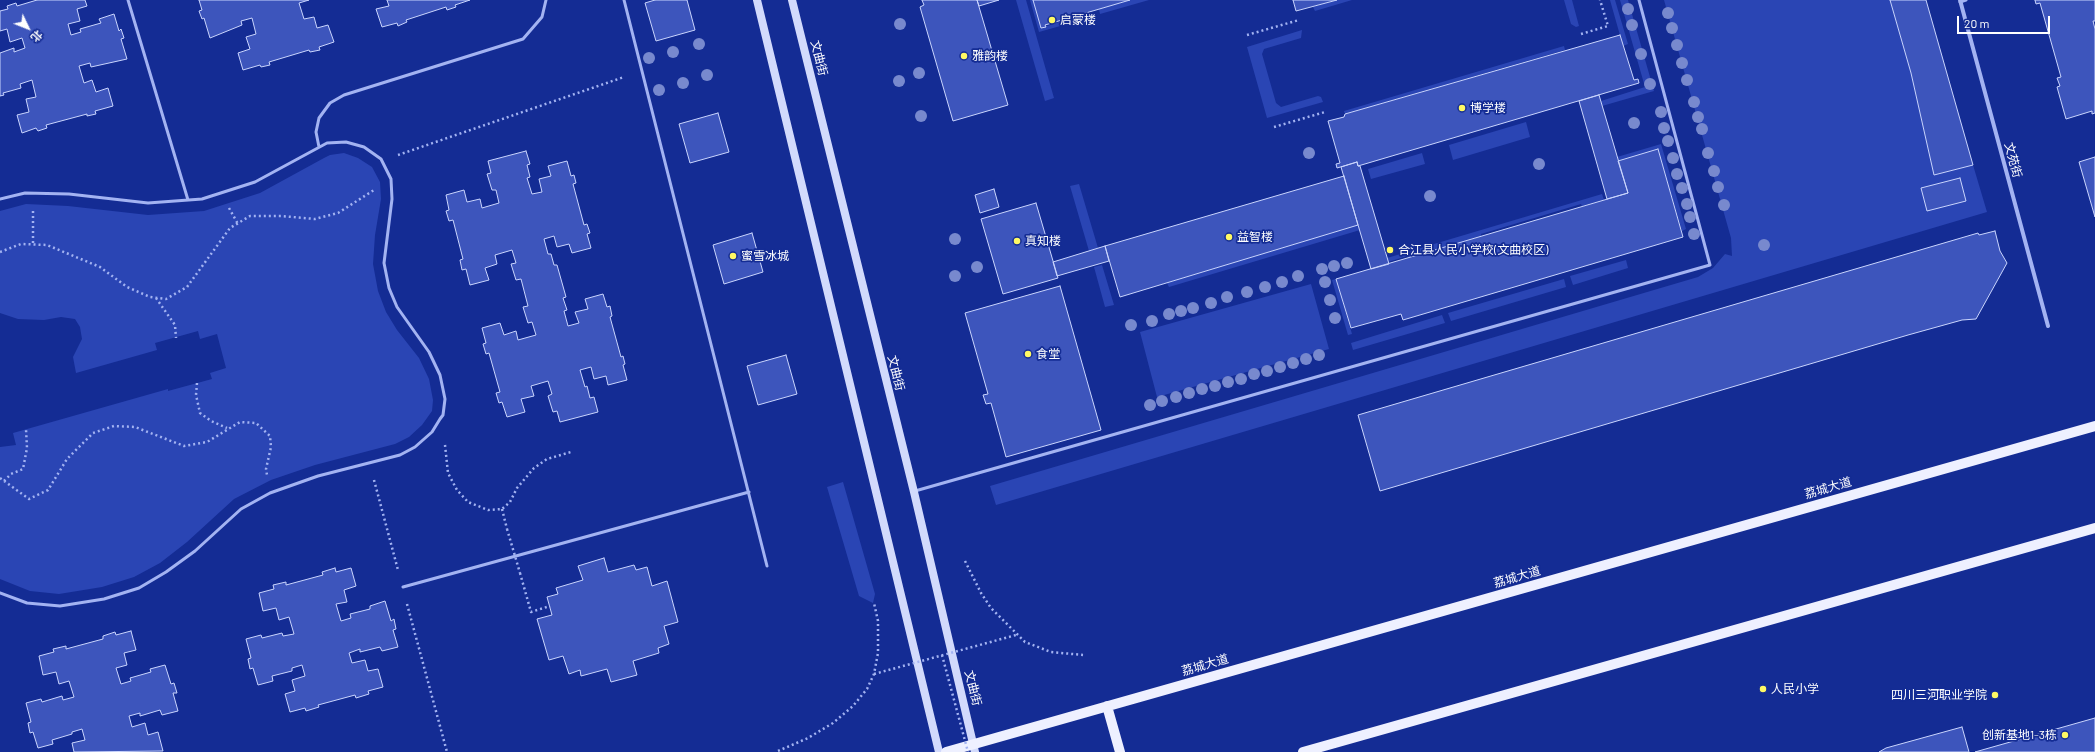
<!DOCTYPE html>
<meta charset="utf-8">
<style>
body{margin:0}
#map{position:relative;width:2095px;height:752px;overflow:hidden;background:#142c94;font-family:Barlow,"Noto Sans SC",sans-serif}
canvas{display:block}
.north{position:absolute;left:8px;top:8px;width:40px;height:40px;-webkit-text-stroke:3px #142c94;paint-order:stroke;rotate:133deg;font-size:11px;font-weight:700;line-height:16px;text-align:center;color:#fff}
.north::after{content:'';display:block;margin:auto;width:14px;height:18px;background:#fff;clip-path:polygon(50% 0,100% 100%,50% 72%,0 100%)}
.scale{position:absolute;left:1957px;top:16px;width:93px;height:18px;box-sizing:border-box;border:2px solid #fff;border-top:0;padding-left:5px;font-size:12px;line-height:14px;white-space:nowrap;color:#fff;-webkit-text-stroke:3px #142c94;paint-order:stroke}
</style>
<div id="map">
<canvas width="2095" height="752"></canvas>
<div class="north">北</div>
<div class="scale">20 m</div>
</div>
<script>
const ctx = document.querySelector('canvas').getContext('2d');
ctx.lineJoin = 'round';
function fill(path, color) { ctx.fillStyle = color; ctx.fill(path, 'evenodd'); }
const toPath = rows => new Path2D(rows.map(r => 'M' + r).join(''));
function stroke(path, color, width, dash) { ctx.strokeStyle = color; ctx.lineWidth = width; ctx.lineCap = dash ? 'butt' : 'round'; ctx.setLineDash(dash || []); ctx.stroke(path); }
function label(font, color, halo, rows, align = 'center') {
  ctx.font = font + ' Barlow,"Noto Sans SC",sans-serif'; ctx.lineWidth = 3.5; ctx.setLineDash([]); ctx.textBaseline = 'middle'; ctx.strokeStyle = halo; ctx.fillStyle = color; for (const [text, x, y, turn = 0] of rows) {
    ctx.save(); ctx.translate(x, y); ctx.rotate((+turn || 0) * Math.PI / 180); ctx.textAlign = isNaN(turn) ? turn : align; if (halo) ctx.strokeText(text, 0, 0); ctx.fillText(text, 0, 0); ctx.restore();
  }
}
fill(toPath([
 [1016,0,1026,0,1054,98,1045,101],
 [1030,0,1033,0,1041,28,1084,14,1085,19,1039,32],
 [1130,0,1149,0,1100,14,1099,9],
 [1337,0,1352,0,1315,11,1313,7],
 [1564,0,1572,0,1579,26,1576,27,1571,24],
 [1610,0,1615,0,1628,44,1623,46],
 [1620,0,1628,0,1654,91,1602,106,1601,101,1645,87],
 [1664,0,1890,0,1911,73,1934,175,1973,165,1987,212,996,505,990,486,1698,277,1713,268,1725,254,1732,256,1731,238],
 [1302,30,1301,38,1264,49,1262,54,1276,103,1281,107,1318,96,1321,97,1323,102,1267,118,1247,47],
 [1564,46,1565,50,1345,114,1344,111],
 [1526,122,1530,137,1453,160,1449,145],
 [1661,144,1686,229,1682,231,1658,149,1618,161,1617,157],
 [344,153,358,158,372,167,380,182,381,199,375,235,373,264,378,291,386,312,397,330,419,358,429,379,433,400,432,411,422,425,409,437,395,444,315,465,271,480,234,499,187,542,160,563,134,577,102,587,59,594,30,591,0,579,0,447,16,445,13,433,168,389,168,391,212,379,210,373,226,368,217,334,200,339,198,331,155,343,157,350,76,373,73,357,82,339,80,327,75,319,61,317,44,320,18,319,0,313,0,211,26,204,68,206,148,215,204,211,260,193,324,158,330,155],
 [1422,153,1425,164,1371,179,1368,169],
 [1079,184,1098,248,1089,251,1070,186],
 [1602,194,1604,200,1582,206,1581,204,1481,234,1481,236,1408,258,1407,256,1388,262,1387,258],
 [1358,225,1360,230,1169,287,1167,283],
 [1626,260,1628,268,1573,285,1570,276],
 [1102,265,1114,305,1105,307,1094,267],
 [1336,279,1352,334,1348,335,1332,280],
 [1564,279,1566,287,1451,321,1448,313],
 [1311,284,1329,349,1157,397,1140,332],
 [1442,315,1445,323,1353,350,1351,343],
 [843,482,875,594,873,603,859,596,827,487]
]), '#2a45b4');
const building = toPath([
 [37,0,85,0,87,6,77,9,80,21,68,24,71,35,81,32,80,29,101,23,99,19,114,14,119,31,121,29,124,38,121,39,127,59,91,67,90,63,79,66,84,83,92,80,96,92,108,88,113,106,95,111,96,114,87,116,87,114,46,125,47,128,38,131,36,128,22,133,17,115,29,112,26,99,36,97,32,80,20,84,21,88,3,93,4,95,0,96,0,53,14,48,14,52,25,48,22,38,10,42,7,29,0,31,0,11,8,9,7,6,16,3,17,6,37,0],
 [199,0,309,0,299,3,304,19,314,17,317,28,328,25,334,42,319,47,320,50,310,52,309,50,269,62,270,65,261,67,260,65,243,70,238,53,250,49,246,37,256,34,252,18,241,21,242,25,210,38,204,18,202,19,199,11,202,10,199,0],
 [387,0,470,0,455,5,456,7,447,10,446,7,406,20,407,22,398,26,397,23,382,27,376,9,389,6,387,0],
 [655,0,687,0,695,30,656,41,645,3,655,0],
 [922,0,977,0,1008,105,953,121,920,7,924,5,922,0],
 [977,0,999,0,979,6,977,0],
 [1033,0,1130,0,1045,25,1046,27,1041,28,1033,0],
 [1293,0,1337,0,1296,11,1293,0],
 [1890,0,1926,0,1973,165,1934,175,1911,73,1890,0],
 [2035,0,2095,0,2095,21,2093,21,2095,29,2095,113,2092,114,2092,111,2066,119,2057,87,2060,86,2057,78,2061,77,2040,3,2036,4,2035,0],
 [1620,35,1634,80,1638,79,1639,83,1358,166,1357,162,1337,168,1336,164,1340,163,1328,121,1344,117,1345,114,1620,35],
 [1599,95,1628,193,1607,199,1579,101,1599,95],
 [718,113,729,152,690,163,679,124,718,113],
 [1658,149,1683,237,1403,320,1401,314,1351,328,1336,279,1628,193,1618,161,1658,149],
 [526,151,530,164,527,165,530,177,527,178,532,194,542,192,539,179,551,176,548,166,567,161,571,176,574,175,576,183,573,184,584,225,587,224,590,233,587,234,591,248,572,253,569,244,557,247,554,236,544,239,548,254,551,254,554,265,557,265,566,297,563,298,567,310,564,311,568,326,579,323,575,312,588,309,585,299,603,294,607,307,610,306,612,316,610,317,621,357,623,356,625,364,623,365,627,380,608,385,606,376,594,379,591,367,580,370,585,387,587,386,590,398,594,397,598,412,560,422,557,411,553,412,548,396,552,394,548,381,531,386,534,396,521,399,525,412,507,417,502,402,499,403,496,393,500,392,489,353,486,354,483,344,486,343,482,328,500,323,504,335,516,331,518,340,536,335,532,322,528,323,523,307,528,306,521,279,516,280,511,264,516,263,512,250,495,255,497,264,485,268,489,280,470,285,466,269,462,270,460,260,463,259,453,220,449,221,446,211,449,210,446,195,464,190,467,202,480,199,482,208,499,203,496,190,492,190,487,174,491,173,488,161,526,151],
 [2095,157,2095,217,2079,162,2095,157],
 [1357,162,1358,166,1360,166,1389,264,1371,269,1341,167,1357,162],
 [1344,176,1358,225,1120,297,1105,246,1344,176],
 [1960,178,1966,201,1927,211,1921,188,1960,178],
 [994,189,999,207,980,213,975,195,994,189],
 [1036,203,1058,278,1003,294,981,219,1036,203],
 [1995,231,2000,251,2007,263,1976,319,1962,320,1908,335,1380,491,1358,415,1978,233,1979,235,1995,231],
 [752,233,763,272,724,284,713,245,752,233],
 [1105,246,1109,261,1057,276,1053,262,1105,246],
 [1060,286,1101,430,1006,457,991,403,986,404,983,395,988,394,965,313,1060,286],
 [786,355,797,394,758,405,747,366,786,355],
 [604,558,608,572,634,565,636,570,647,567,652,586,667,581,678,622,664,626,669,644,658,648,659,653,633,661,637,675,611,682,607,669,581,676,580,670,569,674,563,656,549,660,537,619,552,615,547,597,558,594,556,588,583,580,578,566,604,558],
 [335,568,336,572,351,568,356,586,344,590,347,602,336,604,341,621,351,618,350,614,370,609,370,606,385,601,391,621,394,619,396,629,393,630,398,647,382,651,380,647,360,652,360,649,349,653,352,663,365,660,368,671,378,669,383,687,368,691,369,694,356,698,355,695,318,705,319,707,306,711,305,708,290,712,285,694,295,691,292,680,305,676,302,665,292,668,292,671,272,676,273,681,258,685,253,668,250,669,248,659,251,658,246,639,261,635,262,638,282,633,283,636,294,634,289,617,279,620,276,608,263,611,259,593,274,589,273,585,286,582,286,585,323,575,322,572,335,568],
 [131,631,136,650,124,653,127,665,116,668,121,684,131,681,130,678,151,672,150,669,165,665,171,684,174,683,177,693,173,693,178,711,162,715,160,710,140,716,140,713,129,716,132,727,145,723,148,735,158,732,163,751,74,752,72,743,85,740,82,729,72,732,72,734,52,740,53,744,38,748,33,732,30,733,28,723,31,722,26,703,41,699,42,702,62,696,63,700,74,697,69,681,59,684,56,672,43,675,39,656,54,652,53,649,66,646,66,649,103,639,103,636,115,632,116,635,131,631],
 [2095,718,2095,752,1975,752,2095,718],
 [1962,727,1969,752,1879,752,1886,748,1962,727]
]);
fill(building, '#3d55bc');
stroke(building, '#cad5fd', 1);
stroke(toPath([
 [1581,34,1608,26,1600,0],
 [1247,35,1299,20],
 [1274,127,1325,112],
 [398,155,624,77],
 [229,208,238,224],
 [33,211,33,244],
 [0,252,21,244,47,245,100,267,127,287,150,297,166,299,187,287,230,228,250,216,281,216,315,219,338,213,374,190],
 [156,298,175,325,176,338],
 [197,383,196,395,200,413,211,421,227,428],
 [445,445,448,473,457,490,468,502,488,510,502,509,510,502,517,488,534,468,547,459,571,452],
 [0,478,29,499,48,490,67,459,93,433,114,426,135,427,184,446,207,442,240,422,256,423,270,436,271,447,266,469,267,475],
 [374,480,398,570],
 [4,481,11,474,23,469,27,448,26,429],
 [502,509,507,529],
 [965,561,981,593,991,608,1025,642,1051,652,1083,655],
 [520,573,531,612,550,606],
 [407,604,447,752],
 [778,751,808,738,833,723,853,706,867,689,874,674,878,653,878,621,874,603]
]), '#a3b3f2', 2.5, [2, 3]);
stroke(toPath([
 [128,0,188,200],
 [624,0,767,566],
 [1960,2,1966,0],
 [319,147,316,132,319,118,330,103,344,95,523,39,542,17,546,0],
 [0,199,25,193,69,194,148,203,202,199,255,182,327,143,346,142,364,147,381,159,391,179,392,199,384,263,389,288,397,307,429,352,440,375,445,399,443,415,440,419,432,432,415,447,400,455,318,476,270,493,241,509,195,551,166,572,139,588,104,599,60,606,27,603,0,593],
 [915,491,1710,265,1639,0],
 [403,587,749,492]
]), '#a3b3f2', 3);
stroke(toPath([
 [1960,0,2048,326]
]), '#a3b3f2', 4);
stroke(toPath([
 [757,0,939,752],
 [792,0,914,492,975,752]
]), '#d2dafc', 8);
stroke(toPath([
 [1107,706,1120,752],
 [946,752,2095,426],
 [1303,752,2095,528]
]), '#eef0ff', 10);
stroke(toPath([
 [507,529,520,573],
 [942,655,968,752],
 [874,674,1016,635]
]), '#a3b3f2', 2.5, [2, 3]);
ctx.fillStyle = '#7889ce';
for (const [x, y] of [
 [1628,9],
 [1668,13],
 [900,24],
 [1632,25],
 [1672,28],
 [699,44],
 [1677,45],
 [673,52],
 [1641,54],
 [649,58],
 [1682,63],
 [919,73],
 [707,75],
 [1687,80],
 [899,81],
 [683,83],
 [1650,84],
 [659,90],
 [1694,102],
 [1661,112],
 [921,116],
 [1698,117],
 [1634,123],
 [1664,128],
 [1702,129],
 [1668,141],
 [1309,153],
 [1708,153],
 [1673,158],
 [1539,164],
 [1714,171],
 [1677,174],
 [1718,187],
 [1682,188],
 [1430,196],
 [1687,204],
 [1724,205],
 [1690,217],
 [1694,234],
 [955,239],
 [1764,245],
 [1347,263],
 [1334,266],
 [977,267],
 [1322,269],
 [955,276],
 [1298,276],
 [1282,282],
 [1325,282],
 [1265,287],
 [1247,292],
 [1227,297],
 [1330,300],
 [1211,303],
 [1193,308],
 [1181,311],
 [1169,314],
 [1335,318],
 [1152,321],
 [1131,325],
 [1319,355],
 [1306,359],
 [1293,363],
 [1280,367],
 [1267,371],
 [1254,374],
 [1241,379],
 [1228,382],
 [1215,386],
 [1202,389],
 [1189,393],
 [1176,397],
 [1162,401],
 [1150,405]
]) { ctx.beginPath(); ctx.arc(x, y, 6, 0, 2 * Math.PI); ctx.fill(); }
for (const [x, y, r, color] of [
 [1052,20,4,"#fff964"],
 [964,56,4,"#fff964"],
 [1462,108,4,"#fff964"],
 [1229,237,4,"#fff964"],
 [1017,241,4,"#fff964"],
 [1390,250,4,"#fff964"],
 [733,256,4,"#fff964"],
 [1028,354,4,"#fff964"],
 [1763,689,4,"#fff964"],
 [1995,695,4,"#fff964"],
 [2065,735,4,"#fff964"]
]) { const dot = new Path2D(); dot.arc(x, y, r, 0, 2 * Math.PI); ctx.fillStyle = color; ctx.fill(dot); stroke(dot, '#142c94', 1.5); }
label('12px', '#fff', '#142c94', [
 ["启蒙楼",1060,20],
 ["雅韵楼",972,56],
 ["博学楼",1470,108],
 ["益智楼",1237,237],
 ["真知楼",1025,241],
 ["合江县人民小学校(文曲校区)",1398,250],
 ["蜜雪冰城",741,256],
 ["食堂",1036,354],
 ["人民小学",1771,689],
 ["四川三河职业学院",1987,695,"right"],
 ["创新基地1-3栋",2057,735,"right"]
], 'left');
label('12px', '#fff', '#142c94', [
 ["文曲街",819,58,76],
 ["文苑街",2013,160,75],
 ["文曲街",896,373,76],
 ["荔城大道",1828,488,-16],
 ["荔城大道",1517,577,-16],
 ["荔城大道",1205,665,-16],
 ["文曲街",973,688,76]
]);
</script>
